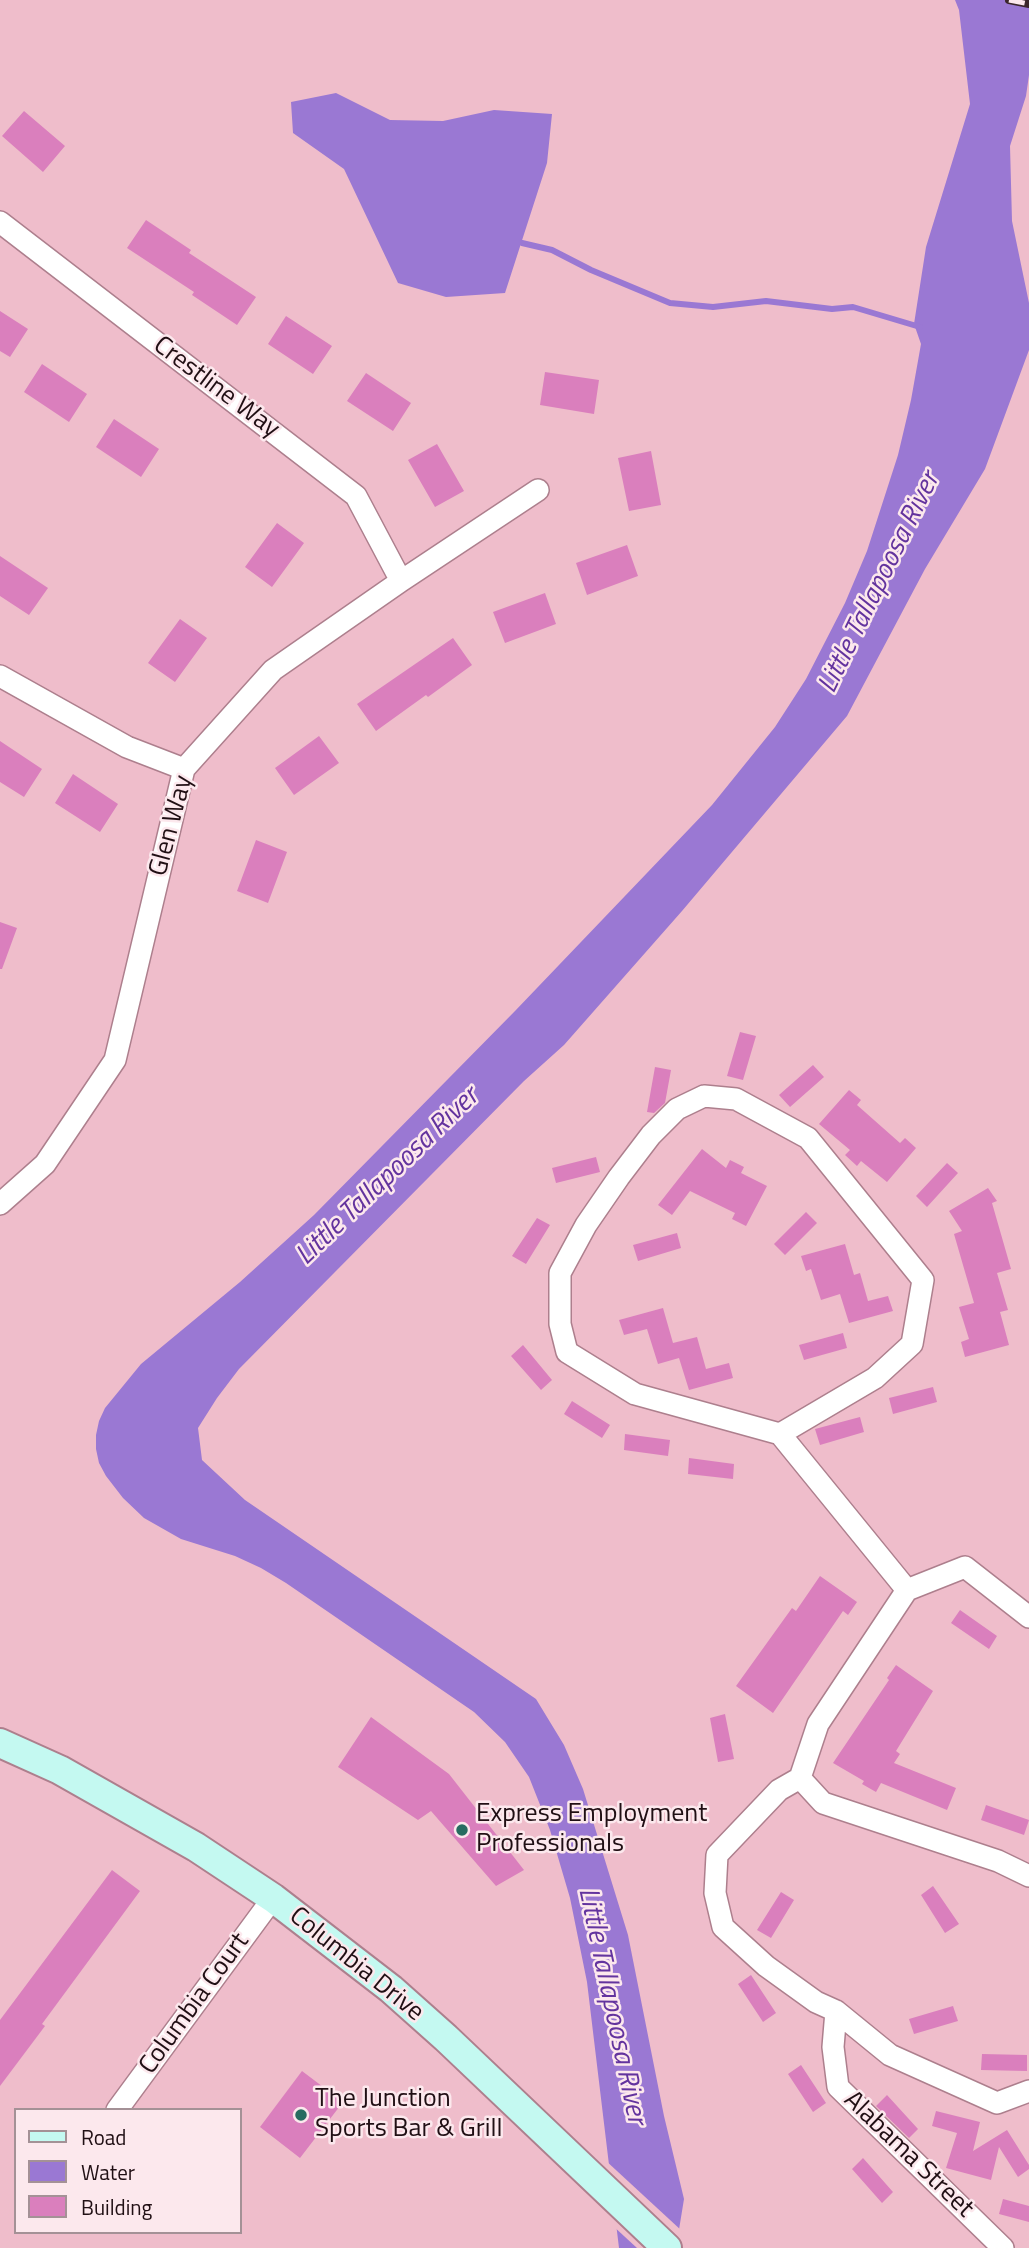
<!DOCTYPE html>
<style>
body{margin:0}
#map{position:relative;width:1029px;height:2248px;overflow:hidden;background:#efbdcb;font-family:"Titillium Web",sans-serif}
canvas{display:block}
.legend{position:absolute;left:14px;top:2108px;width:228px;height:126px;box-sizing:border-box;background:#fce8ed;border:2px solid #a49196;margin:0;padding:9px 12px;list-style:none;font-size:21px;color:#200f14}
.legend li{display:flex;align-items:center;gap:14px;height:35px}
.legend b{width:35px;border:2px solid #a49196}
</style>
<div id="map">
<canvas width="1029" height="2248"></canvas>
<ul class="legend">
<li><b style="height:9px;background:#c4f9f1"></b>Road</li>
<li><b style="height:19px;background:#9a78d3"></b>Water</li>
<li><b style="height:19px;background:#da7fbd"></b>Building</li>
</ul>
</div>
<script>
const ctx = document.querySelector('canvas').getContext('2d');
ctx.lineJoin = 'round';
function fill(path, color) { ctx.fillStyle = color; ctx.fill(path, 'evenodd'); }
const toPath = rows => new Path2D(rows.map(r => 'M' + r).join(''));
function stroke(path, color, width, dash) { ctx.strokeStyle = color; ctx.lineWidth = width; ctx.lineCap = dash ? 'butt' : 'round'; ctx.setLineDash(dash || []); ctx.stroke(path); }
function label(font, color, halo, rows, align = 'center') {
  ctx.font = font + ' "Titillium Web",sans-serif'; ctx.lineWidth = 5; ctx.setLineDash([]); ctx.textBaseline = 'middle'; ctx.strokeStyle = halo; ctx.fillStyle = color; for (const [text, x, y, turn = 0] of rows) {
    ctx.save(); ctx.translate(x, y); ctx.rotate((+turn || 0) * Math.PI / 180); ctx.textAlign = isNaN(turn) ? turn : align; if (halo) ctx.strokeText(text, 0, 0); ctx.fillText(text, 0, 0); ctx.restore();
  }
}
fill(toPath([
 [955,0,1029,0,1029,75,1026,96,1010,146,1012,221,1029,303,1029,350,985,469,925,569,847,716,682,911,564,1045,524,1081,239,1369,217,1398,198,1428,202,1460,245,1500,536,1699,564,1745,583,1789,628,1935,664,2116,684,2199,676,2248,619,2248,587,1982,570,1898,550,1830,529,1777,505,1742,474,1712,286,1583,261,1568,235,1556,181,1539,144,1518,123,1498,106,1476,99,1463,96,1449,96,1435,99,1421,105,1408,141,1364,240,1282,314,1215,515,1011,712,805,775,727,806,679,845,603,867,551,898,455,911,400,921,344,914,324,926,247,970,104,959,10],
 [336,93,390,120,443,121,494,110,552,114,547,163,505,293,446,297,398,283,344,169,293,133,291,102]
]), '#9a78d3');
fill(toPath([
 [604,2159,682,2231,680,2248,637,2248,612,2225]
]), '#efbdcb');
stroke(toPath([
 [522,243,552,250,591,270,670,303,713,307,766,301,832,309,853,307,920,327]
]), '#9a78d3', 6);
fill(toPath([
 [24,111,65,146,43,172,2,136],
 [146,220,191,250,189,253,256,297,237,325,192,295,194,292,127,248],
 [0,311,28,329,10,357,0,351],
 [286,316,332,346,313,374,268,344],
 [42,364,87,394,69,422,24,392],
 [545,372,599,380,594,414,540,405],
 [366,373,411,403,393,431,347,401],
 [114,419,159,449,141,477,96,447],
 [437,444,464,491,435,507,408,460],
 [651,451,661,505,629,511,618,458],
 [277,523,304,543,272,587,245,567],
 [627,545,638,576,587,595,576,563],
 [0,556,48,588,29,615,0,596],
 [545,593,556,624,505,643,493,612],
 [180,619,207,638,175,682,148,663],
 [453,638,472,665,428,697,426,695,376,731,357,704],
 [319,736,339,763,294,795,275,768],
 [0,741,42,769,24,797,0,782],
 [73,774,118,804,100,832,55,803],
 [256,840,287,852,268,903,237,891],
 [0,922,17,928,2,969,0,969],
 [740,1032,756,1036,743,1080,727,1076],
 [813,1065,824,1077,790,1107,779,1095],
 [655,1067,671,1070,665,1103,654,1113,647,1112],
 [849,1090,861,1100,857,1105,900,1143,905,1138,916,1148,887,1182,861,1161,857,1166,845,1155,850,1150,819,1124],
 [702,1149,726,1168,730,1160,744,1167,741,1173,767,1186,746,1226,732,1219,735,1213,690,1191,672,1215,658,1205],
 [596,1157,600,1172,556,1183,552,1168],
 [947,1163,958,1173,927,1207,916,1196],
 [988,1188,997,1201,992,1203,1011,1269,997,1273,1008,1310,1000,1312,1009,1345,965,1357,961,1342,969,1339,959,1307,974,1303,954,1234,962,1231,949,1211],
 [806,1212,817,1223,785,1255,774,1244],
 [537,1218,550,1225,526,1264,512,1256],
 [677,1233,681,1248,638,1261,633,1245],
 [845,1244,854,1275,860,1273,868,1301,888,1296,893,1311,849,1323,840,1294,821,1300,811,1269,806,1271,801,1256],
 [663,1308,673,1343,697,1337,706,1369,729,1363,733,1378,689,1390,679,1358,658,1364,647,1329,624,1335,619,1320],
 [843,1333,847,1348,804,1360,799,1345],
 [523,1345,552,1380,541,1390,511,1356],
 [933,1387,937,1402,893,1414,889,1398],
 [572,1401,610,1425,602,1438,564,1414],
 [860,1417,864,1432,820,1445,815,1429],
 [625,1434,670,1440,668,1456,624,1450],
 [689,1458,734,1464,733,1479,688,1474],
 [820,1576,857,1602,848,1615,843,1611,773,1713,736,1686,792,1608,796,1611],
 [960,1610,997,1636,989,1649,951,1623],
 [896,1665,933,1691,896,1751,900,1754,894,1763,956,1788,947,1810,881,1783,876,1792,862,1784,864,1781,833,1763,889,1680,887,1678],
 [725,1714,734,1759,718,1762,710,1718],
 [371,1717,449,1774,524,1870,496,1886,431,1811,418,1820,338,1767],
 [986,1805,1029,1820,1024,1835,981,1820],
 [112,1870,140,1891,42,2024,45,2026,0,2086,0,2020],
 [933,1886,959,1924,945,1933,921,1895],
 [781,1892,794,1900,771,1938,757,1930],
 [751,1975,776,2013,763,2022,738,1984],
 [953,2006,958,2021,914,2034,909,2019],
 [982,2054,1027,2055,1027,2071,981,2070],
 [801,2065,826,2103,813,2112,788,2074],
 [302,2071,343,2102,300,2158,260,2127],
 [887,2095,918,2129,909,2138,876,2106],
 [936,2111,980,2122,973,2151,1007,2130,1029,2165,1029,2169,1018,2177,999,2147,991,2180,946,2168,957,2133,932,2126],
 [863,2158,893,2192,882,2203,852,2169],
 [1003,2199,1029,2206,1029,2222,999,2214]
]), '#da7fbd');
const minor = toPath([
 [0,222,356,496,401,581],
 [0,676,127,747,184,769],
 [704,1096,736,1099,808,1138,923,1280,912,1344,875,1378,780,1434,635,1394,567,1352,560,1324,560,1273,586,1225,619,1177,651,1135,677,1109,704,1096],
 [0,1204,45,1164,115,1060,184,769,273,670,401,581,538,490],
 [780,1434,907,1590],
 [800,1778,779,1790,717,1855,715,1893,723,1927,766,1966,816,2002,836,2011,890,2055,997,2103,1029,2091],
 [800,1778,818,1724,907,1590,965,1567,1029,1617],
 [800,1778,823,1803,998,1861,1029,1876],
 [836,2011,833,2047,838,2087,1003,2248],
 [117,2110,273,1898]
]);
const secondary = toPath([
 [0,1743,60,1770,196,1847,273,1898,391,1989,446,2038,667,2248]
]);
stroke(minor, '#ad7f8d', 24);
stroke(secondary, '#ad7f8d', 32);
stroke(minor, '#fff', 21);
stroke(secondary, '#c4f9f1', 28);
const rail = toPath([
 [1009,0,1029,4]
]);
stroke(rail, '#3b262c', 8);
stroke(rail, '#fce8ed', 5, [16]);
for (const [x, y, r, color] of [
 [462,1830,7,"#276c61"],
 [301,2115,7,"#276c61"]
]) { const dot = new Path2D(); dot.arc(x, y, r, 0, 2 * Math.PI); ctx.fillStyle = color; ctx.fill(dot); stroke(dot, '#fce8ed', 2.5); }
label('26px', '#200f14', '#fce8ed', [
 ["Crestline Way",216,388,37],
 ["Glen Way",172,826,-75],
 ["Columbia Drive",356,1965,39],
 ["Columbia Court",195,2004,-54],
 ["Alabama Street",908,2155,44]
]);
label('26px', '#200f14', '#fce8ed', [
 ["Express Employment",476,1815],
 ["Professionals",476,1845],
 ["The Junction",315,2100],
 ["Sports Bar & Grill",315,2130]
], 'left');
label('italic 28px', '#63339e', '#fce8ed', [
 ["Little Tallapoosa River",880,583,-64],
 ["Little Tallapoosa River",388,1177,-44],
 ["Little Tallapoosa River",611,2006,78]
]);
</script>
